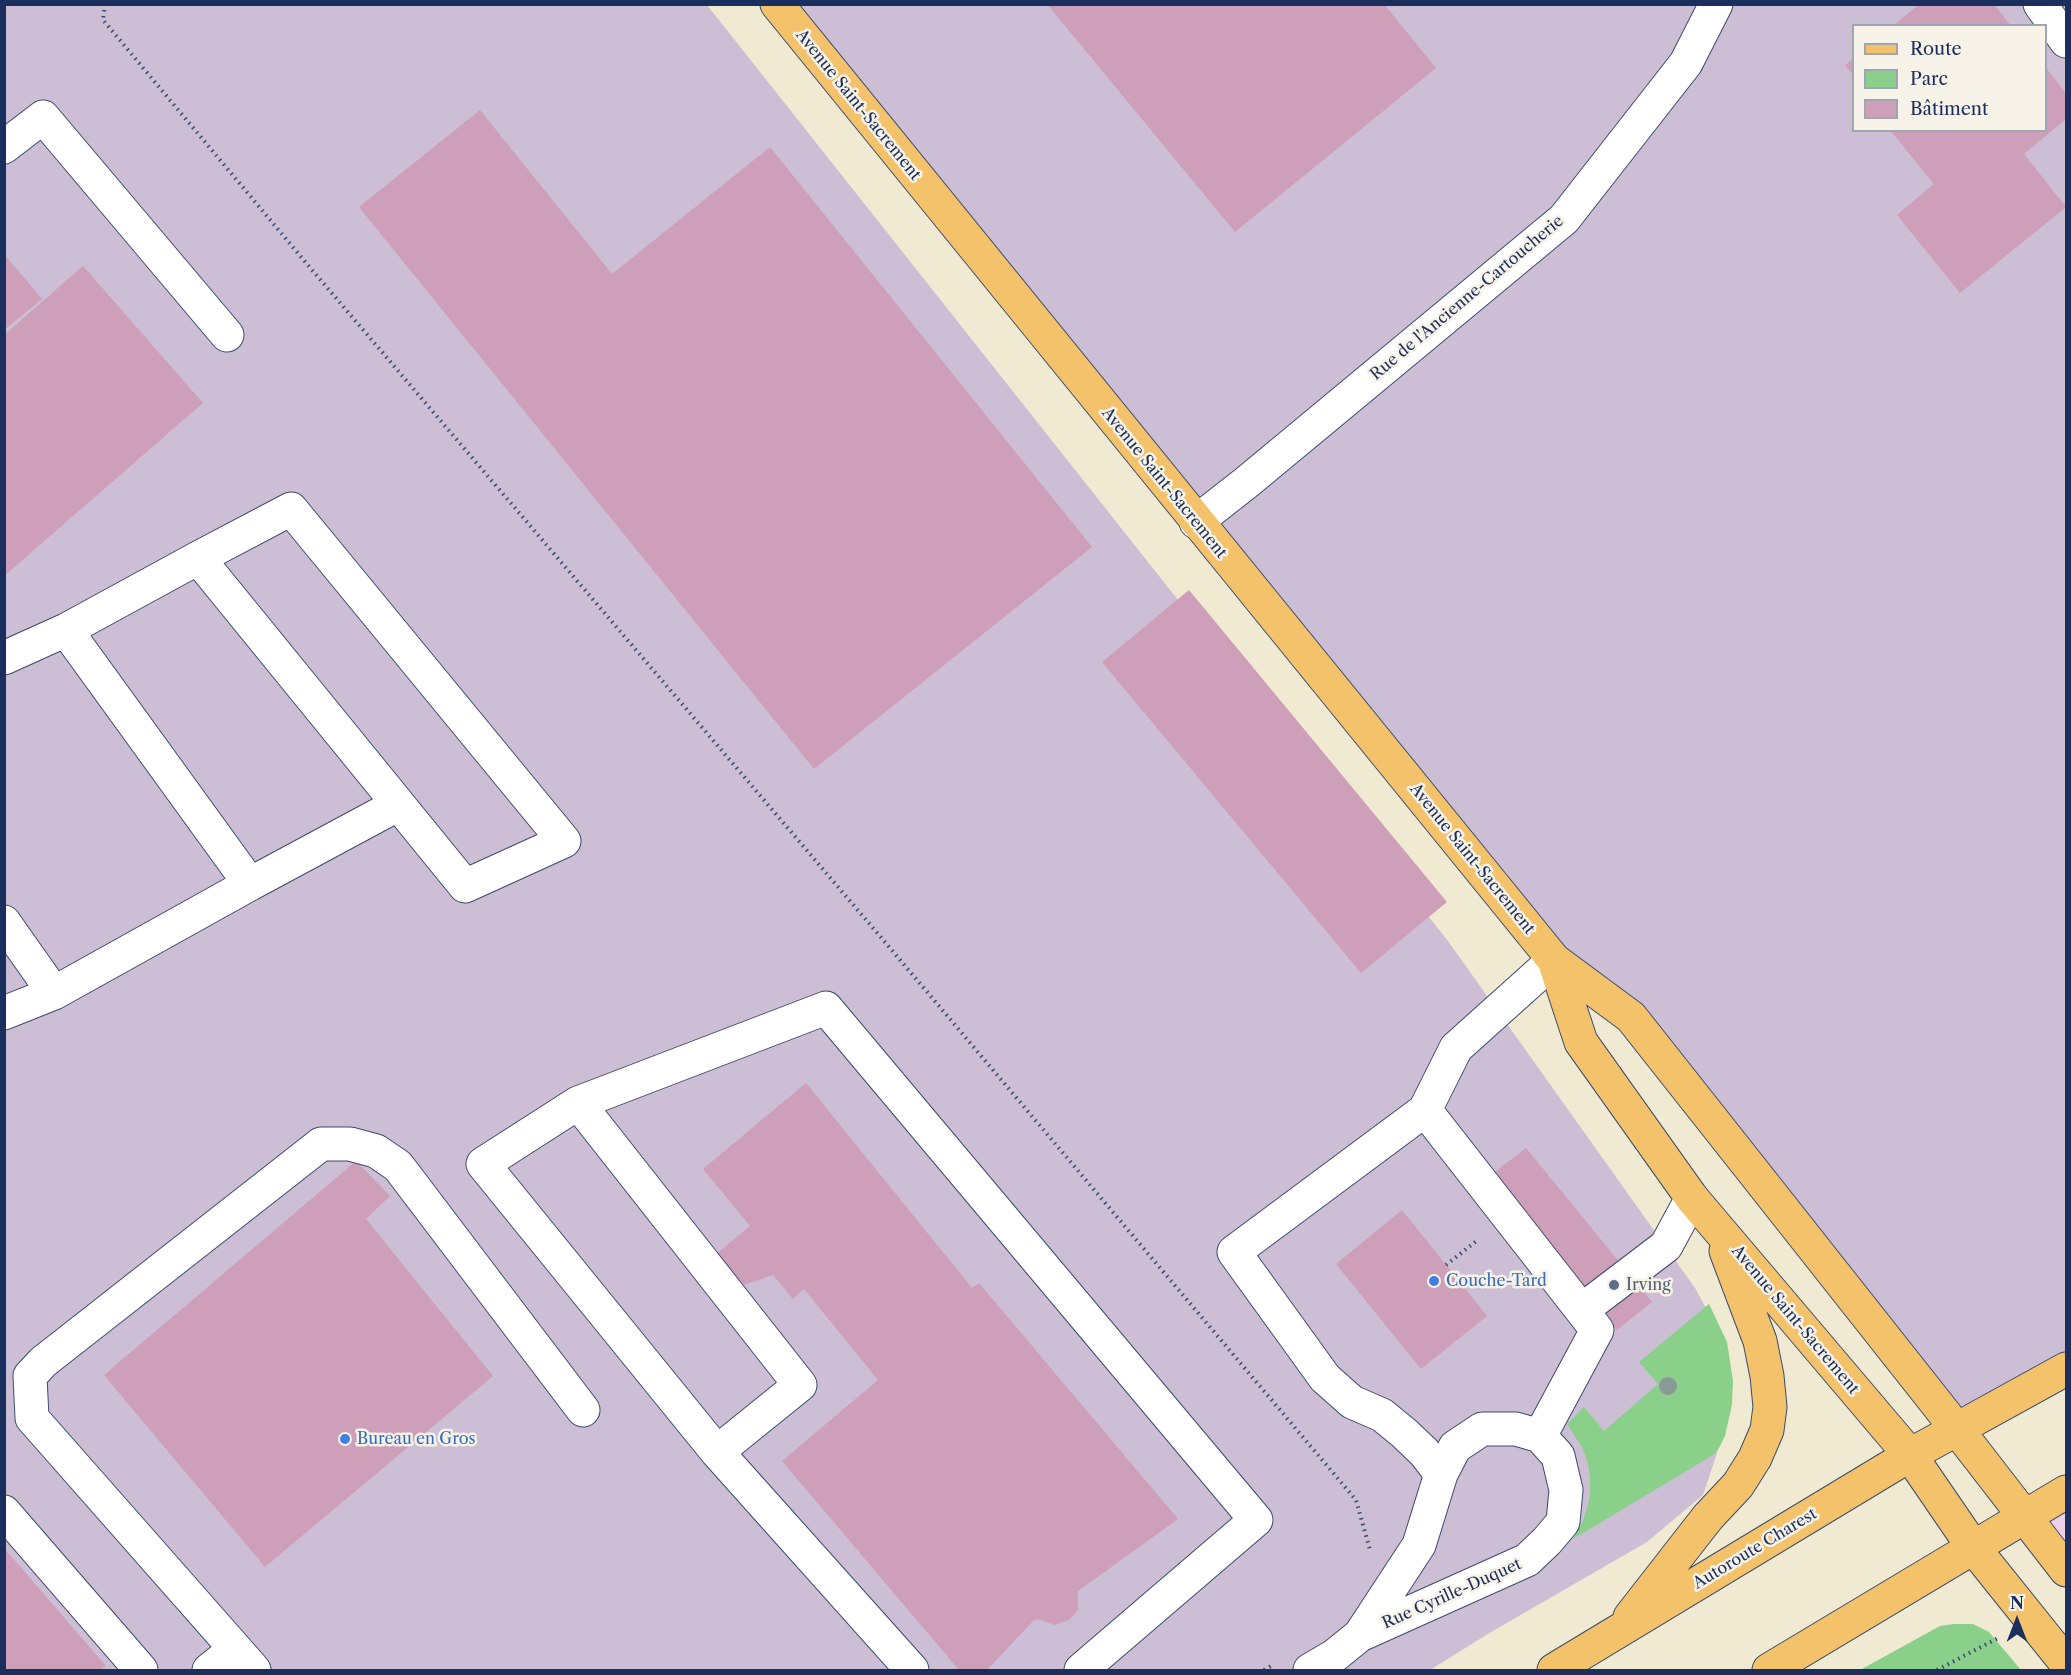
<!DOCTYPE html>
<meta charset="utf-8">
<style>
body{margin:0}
#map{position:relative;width:2071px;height:1675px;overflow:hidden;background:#f0ead2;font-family:"Libre Caslon Text",serif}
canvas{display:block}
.frame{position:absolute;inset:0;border:6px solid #1b2f5e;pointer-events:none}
.legend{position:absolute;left:1852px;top:24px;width:195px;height:108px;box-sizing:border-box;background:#f7f3e8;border:2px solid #9fa5b1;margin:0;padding:8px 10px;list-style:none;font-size:18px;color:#1b2f5e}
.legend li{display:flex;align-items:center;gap:12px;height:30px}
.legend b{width:30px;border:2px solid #9fa5b1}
.north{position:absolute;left:1987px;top:1591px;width:60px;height:60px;-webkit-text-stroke:4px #f7f3e8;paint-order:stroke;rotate:0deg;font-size:16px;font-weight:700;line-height:24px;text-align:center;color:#1b2f5e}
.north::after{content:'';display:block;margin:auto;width:21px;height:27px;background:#1b2f5e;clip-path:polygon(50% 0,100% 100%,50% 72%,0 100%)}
</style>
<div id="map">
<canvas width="2071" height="1675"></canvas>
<div class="frame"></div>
<ul class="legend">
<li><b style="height:8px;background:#f3c26a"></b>Route</li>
<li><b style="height:16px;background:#8ad08a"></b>Parc</li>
<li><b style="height:16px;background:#ce9fb9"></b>Bâtiment</li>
</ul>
<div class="north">N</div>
</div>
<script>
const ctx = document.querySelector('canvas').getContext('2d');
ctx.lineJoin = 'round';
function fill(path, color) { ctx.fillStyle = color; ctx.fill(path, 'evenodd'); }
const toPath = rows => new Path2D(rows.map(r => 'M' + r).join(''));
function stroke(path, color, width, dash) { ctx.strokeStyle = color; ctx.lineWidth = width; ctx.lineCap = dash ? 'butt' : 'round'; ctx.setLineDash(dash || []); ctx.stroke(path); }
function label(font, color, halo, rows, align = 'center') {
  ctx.font = font + ' "Libre Caslon Text",serif'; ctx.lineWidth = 5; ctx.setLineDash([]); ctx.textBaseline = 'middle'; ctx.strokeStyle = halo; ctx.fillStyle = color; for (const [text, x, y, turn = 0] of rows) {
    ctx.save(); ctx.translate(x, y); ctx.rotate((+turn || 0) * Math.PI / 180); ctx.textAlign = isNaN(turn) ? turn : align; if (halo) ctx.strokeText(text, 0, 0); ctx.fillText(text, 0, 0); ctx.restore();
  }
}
fill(toPath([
 [2066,1492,2066,1570,2024,1516]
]), '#eed0e8');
fill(toPath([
 [5,5,707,5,1448,941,1695,1288,1724,1341,1725,1376,1731,1411,1703,1495,1647,1542,1491,1632,1430,1670,5,1670],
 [777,5,2066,5,2066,1380,1956,1428,1631,1017,1554,960],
 [1854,26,2046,26,2046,130,1854,130]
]), '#ccbed4');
fill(toPath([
 [1709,1304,1727,1342,1733,1381,1732,1404,1725,1436,1719,1448,1713,1455,1573,1539,1583,1521,1587,1508,1590,1495,1590,1478,1588,1464,1583,1449,1567,1424,1584,1407,1604,1431,1658,1384,1639,1362],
 [1954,1624,1973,1624,1989,1632,2021,1670,1860,1670,1940,1626]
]), '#8ad08a');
fill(toPath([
 [1047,4,1384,4,1436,68,1235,232],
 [1919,4,1994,4,2011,26,1893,26],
 [1854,58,1854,76,1845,65],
 [2046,68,2066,93,2066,119,2024,154,2066,207,1960,293,1897,215,1934,184,1890,130,2046,130],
 [480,110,612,274,770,147,1092,547,814,769,359,207],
 [4,254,42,299,4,330],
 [83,266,203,403,4,576,4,335],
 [1189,590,1447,902,1361,973,1102,662],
 [806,1083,972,1288,979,1283,1178,1519,1078,1591,1078,1610,1069,1620,1055,1625,1038,1619,1034,1620,987,1670,959,1670,782,1461,878,1380,804,1289,793,1299,773,1275,744,1285,716,1254,750,1226,703,1169],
 [1526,1148,1652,1302,1617,1330,1491,1175],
 [356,1161,390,1196,366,1219,493,1376,265,1567,104,1375],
 [1402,1210,1487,1316,1421,1369,1336,1264],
 [4,1548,106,1666,100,1670,4,1670]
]), '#ce9fb9');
const minor = toPath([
 [2040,4,2066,41],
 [4,147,43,117,227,335],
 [1196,522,1247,482,1564,219,1686,63,1716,4],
 [66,630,250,884,397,805],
 [4,658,66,630,198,558,291,509,564,841,465,886,198,558],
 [4,922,54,993],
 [4,1013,54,993,250,884],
 [578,1103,483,1164,717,1452],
 [1425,1110,1597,1330,1540,1436],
 [1582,1310,1666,1246,1692,1198],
 [1441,1474,1424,1452,1404,1433,1382,1415,1352,1402,1325,1378,1234,1252,1425,1110,1456,1048,1554,960],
 [4,1512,141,1670],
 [209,1670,235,1649],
 [254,1670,32,1418,30,1376,43,1362,321,1144,350,1144,376,1151,398,1166,583,1410],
 [912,1670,717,1452,800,1385,578,1103,826,1008,1256,1520,1081,1670],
 [1310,1670,1334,1656,1360,1635,1527,1560,1547,1541,1563,1522,1566,1490,1558,1456,1540,1436,1516,1429,1482,1429,1455,1447,1441,1474,1419,1545,1360,1635]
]);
const major = toPath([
 [777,4,1554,960,1631,1017,1956,1428,2066,1570],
 [1554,960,1581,1042,1692,1198,1910,1455,1973,1547,2066,1663],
 [1630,1617,1708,1517,1738,1485,1755,1458,1767,1430,1770,1407,1767,1376,1760,1341,1726,1251],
 [1554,1670,1910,1455,2066,1369],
 [1769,1670,2066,1492]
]);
stroke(minor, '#3b4b6f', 35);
stroke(major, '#3b4b6f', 35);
stroke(toPath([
 [105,4,103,20,307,264,879,935,1356,1500,1370,1550],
 [1446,1265,1479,1239],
 [1264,1670,1273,1665],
 [1937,1670,2000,1637]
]), '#3b4b6f', 4, [1.5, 4.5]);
stroke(minor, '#fff', 33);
stroke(major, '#f3c26a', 33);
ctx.fillStyle = '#8a9998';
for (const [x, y] of [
 [1668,1386]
]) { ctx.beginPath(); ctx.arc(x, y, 9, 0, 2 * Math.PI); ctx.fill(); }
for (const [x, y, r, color] of [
 [1434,1281,6,"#3f7fe0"],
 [1614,1285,6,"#5c6f8a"],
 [345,1439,6,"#3f7fe0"]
]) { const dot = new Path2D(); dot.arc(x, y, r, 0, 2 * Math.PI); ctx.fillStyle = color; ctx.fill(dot); stroke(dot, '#f7f3e8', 2); }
label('16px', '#1b2f5e', '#f7f3e8', [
 ["Avenue Saint-Sacrement",858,105,51],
 ["Rue de l'Ancienne-Cartoucherie",1467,298,-40],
 ["Avenue Saint-Sacrement",1164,483,51],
 ["Avenue Saint-Sacrement",1472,859,51],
 ["Avenue Saint-Sacrement",1795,1320,50],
 ["Autoroute Charest",1755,1549,-31],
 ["Rue Cyrille-Duquet",1452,1594,-24]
]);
label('16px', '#366cbe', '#f7f3e8', [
 ["Couche-Tard",1446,1281],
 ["Bureau en Gros",357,1439]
], 'left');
label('16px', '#4e5e75', '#f7f3e8', [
 ["Irving",1626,1285]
], 'left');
</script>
